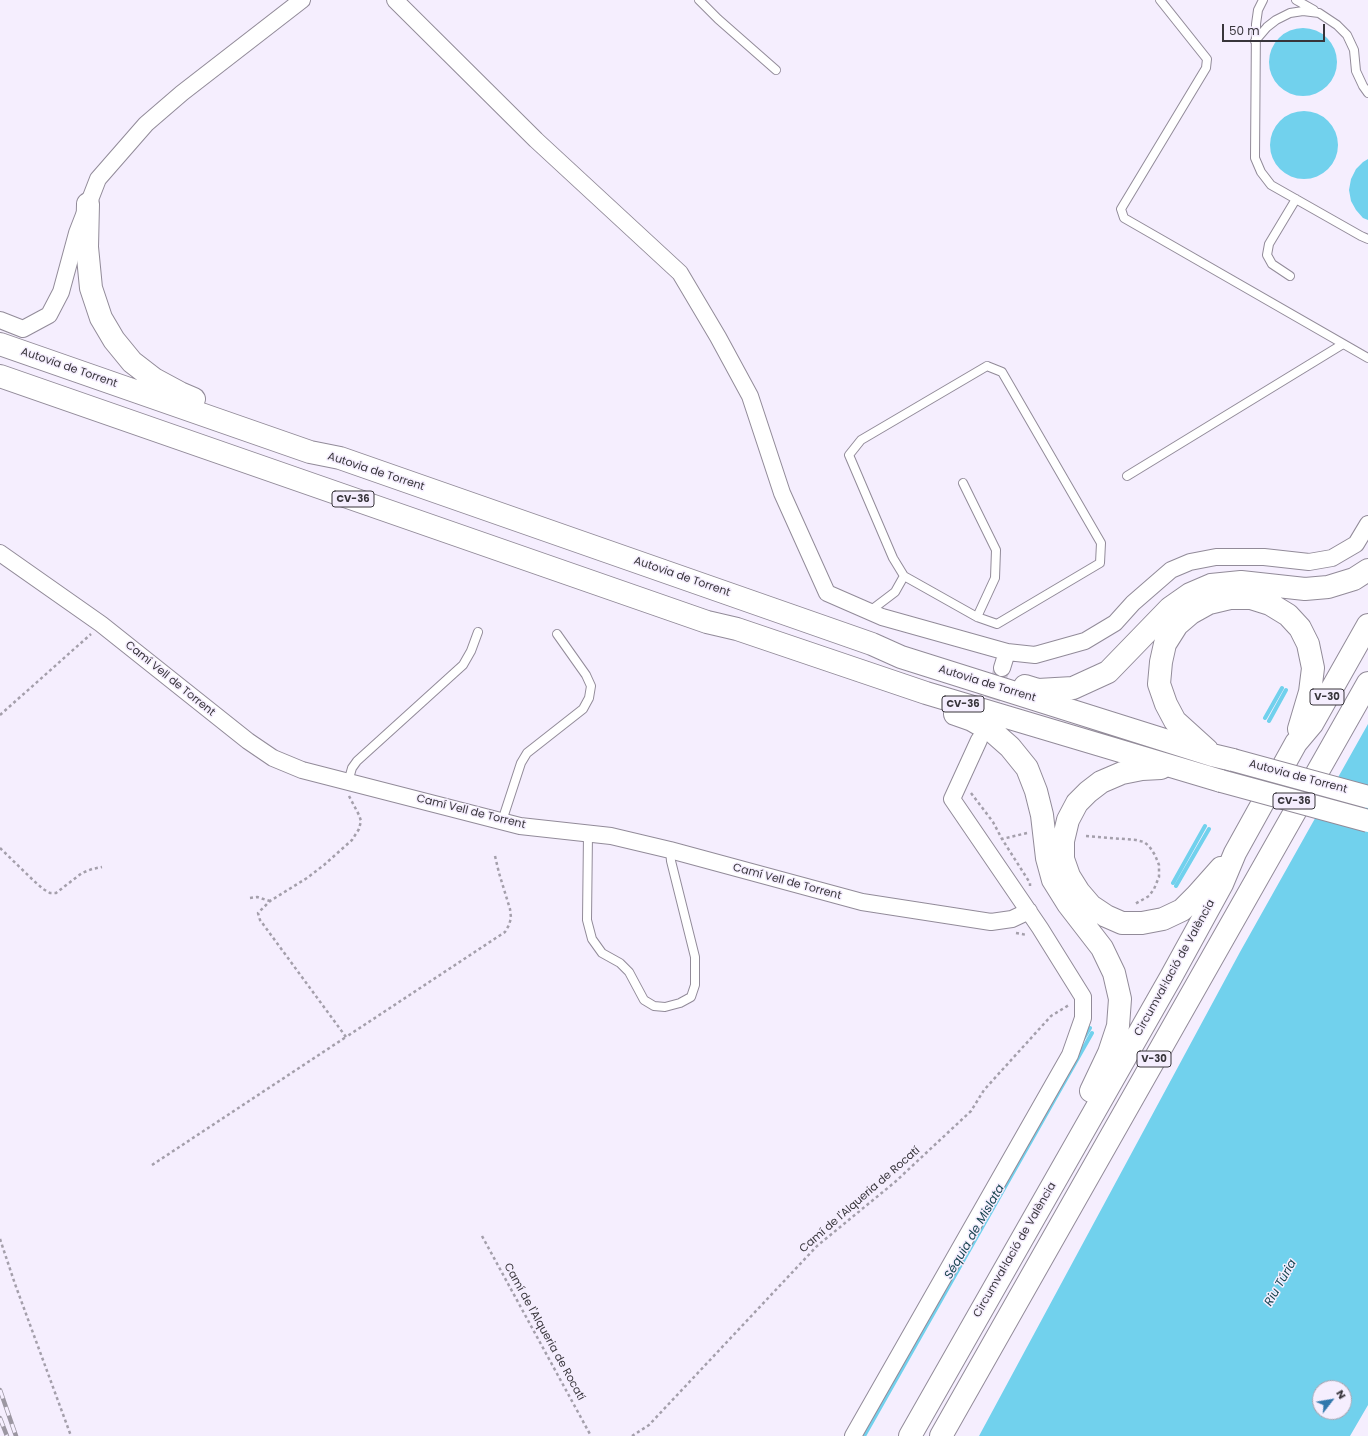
<!DOCTYPE html>
<meta charset="utf-8">
<style>
body{margin:0}
#map{position:relative;width:1368px;height:1436px;overflow:hidden;background:#f5eefe;font-family:Poppins,sans-serif}
canvas{display:block}
.north{position:absolute;left:1312px;top:1380px;width:40px;height:40px;box-sizing:border-box;background:#f5eefe;border:1px solid #a9a4b0;border-radius:50%;rotate:59deg;font-size:11px;font-weight:700;line-height:16px;text-align:center;color:#38353b}
.north::after{content:'';display:block;margin:auto;width:14px;height:18px;background:#3178ac;clip-path:polygon(50% 0,100% 100%,50% 72%,0 100%)}
.scale{position:absolute;left:1222px;top:24px;width:103px;height:18px;box-sizing:border-box;border:2px solid #38353b;border-top:0;padding-left:5px;font-size:12px;line-height:14px;white-space:nowrap;color:#38353b;-webkit-text-stroke:3px #f5eefe;paint-order:stroke}
</style>
<div id="map">
<canvas width="1368" height="1436"></canvas>
<div class="north">N</div>
<div class="scale">50 m</div>
</div>
<script>
const ctx = document.querySelector('canvas').getContext('2d');
ctx.lineJoin = 'round';
function fill(path, color) { ctx.fillStyle = color; ctx.fill(path, 'evenodd'); }
const toPath = rows => new Path2D(rows.map(r => 'M' + r).join(''));
function stroke(path, color, width, dash) { ctx.strokeStyle = color; ctx.lineWidth = width; ctx.lineCap = dash ? 'butt' : 'round'; ctx.setLineDash(dash || []); ctx.stroke(path); }
function label(font, color, halo, rows, align = 'center') {
  ctx.font = font + ' Poppins,sans-serif'; ctx.lineWidth = 3; ctx.setLineDash([]); ctx.textBaseline = 'middle'; ctx.strokeStyle = halo; ctx.fillStyle = color; for (const [text, x, y, turn = 0] of rows) {
    ctx.save(); ctx.translate(x, y); ctx.rotate((+turn || 0) * Math.PI / 180); ctx.textAlign = isNaN(turn) ? turn : align; if (halo) ctx.strokeText(text, 0, 0); ctx.fillText(text, 0, 0); ctx.restore();
  }
}
fill(toPath([
 '1269 62a34 34 0 1 1 68 0a34 34 0 1 1-68 0Z',
 '1270 145a34 34 0 1 1 68 0a34 34 0 1 1-68 0Z',
 [1368,159,1368,220,1363,218,1356,210,1351,201,1349,190,1351,179,1356,169,1363,162],
 [1368,724,1368,1405,1350,1436,979,1436,1240,952],
 [1320,1388,1344,1388,1344,1412,1320,1412]
]), '#71d1ed');
stroke(toPath([
 [1265,718,1282,688],
 [1269,721,1286,690],
 [1173,883,1205,826],
 [1176,886,1209,829],
 [1082,1041,1090,1028],
 [864,1436,1092,1033]
]), '#71d1ed', 4);
stroke(toPath([
 [985,722,1002,668]
]), '#cfc9d7', 16, [16, 8]);
const lane = toPath([
 [699,0,718,19,776,70],
 [1160,0,1207,59,1206,68,1121,209,1124,218,1368,358],
 [1263,0,1258,10,1256,24,1255,158,1261,172,1271,185,1361,236,1368,239],
 [1296,0,1314,10],
 [1255,41,1267,27,1276,20,1290,13,1303,11,1319,13,1337,25,1347,35,1354,50,1356,71,1363,86,1368,93],
 [1290,276,1272,264,1267,255,1269,244,1296,199],
 [987,366,1002,372,1101,543,1100,563,997,624,977,617,904,576,893,558,849,455,861,440,987,366],
 [1127,476,1343,344],
 [963,483,996,550,995,578,977,617],
 [870,611,895,592,904,576],
 [348,782,352,768,357,761,463,665,471,651,478,632],
 [502,821,521,763,527,753,583,709,589,698,591,686,586,675,557,634],
 [588,834,587,920,592,939,602,953,620,963,629,972,644,1000,654,1006,665,1007,680,1003,691,997,695,985,695,957,671,861,670,850]
]);
const street = toPath([
 [395,0,536,140,680,273,718,337,750,396,782,493,827,593,882,617,1007,652,1035,655,1085,641,1115,623,1133,603,1171,570,1190,562,1216,557,1264,557,1309,562,1332,558,1356,544,1368,524],
 [0,320,23,329,49,315,61,292,77,233,98,179,146,124,182,93,302,0],
 [0,553,101,624,248,741,273,758,302,770,520,826,611,836,670,850,862,902,991,922,1012,919,1029,911],
 [1002,668,1007,652],
 [853,1436,1070,1055,1083,1018,1083,997,1040,928,952,799,979,740]
]);
const highway = toPath([
 [88,204,87,247,91,288,101,318,114,340,132,362,154,379,180,393,194,399],
 [0,344,310,452,340,458,872,644,901,657,1212,755,1233,760],
 [0,376,707,622,737,629,926,693,1221,781],
 [1025,686,1038,690,1073,688,1108,672,1170,608,1190,594,1211,585,1241,582,1305,589,1328,587,1354,579,1368,570],
 [955,714,972,720,993,732,1010,747,1027,768,1036,791,1042,815,1047,858,1053,880,1068,904,1102,948,1114,973,1120,999,1118,1026,1109,1053,1091,1091],
 [1207,750,1175,721,1166,704,1159,684,1161,662,1165,644,1177,625,1191,613,1209,603,1230,598,1251,598,1270,604,1288,615,1300,628,1308,644,1313,668,1310,692,1299,729],
 [1161,768,1142,769,1122,773,1101,782,1088,792,1077,803,1068,820,1063,841,1063,859,1069,876,1079,892,1091,906,1106,916,1122,923,1142,923,1163,919,1182,910,1197,895,1221,868],
 [910,1436,1171,977,1222,884,1235,853,1296,743,1312,724,1368,625],
 [941,1436,1368,683]
]);
stroke(lane, '#928b99', 10);
stroke(street, '#928b99', 18);
stroke(highway, '#928b99', 24);
stroke(toPath([
 [0,715,91,634],
 [971,793,993,822,1002,839],
 [349,796,359,815,361,821,359,829,352,840,324,865,307,878,270,901,258,913,260,920,346,1037,505,932,509,925,511,918,510,909,499,873,495,856],
 [1027,833,1002,839,1030,883,1030,886],
 [1086,836,1136,840,1144,842,1149,846,1155,855,1159,865,1159,877,1154,889,1149,896,1135,904],
 [0,848,34,881,43,889,50,893,56,893,82,873,92,869,102,867],
 [250,898,257,897,270,901],
 [1016,933,1027,935],
 [152,1165,346,1037],
 [482,1236,591,1436],
 [0,1239,15,1284,71,1436],
 [632,1436,649,1425,817,1246,895,1182,971,1111,984,1090,1051,1016,1069,1005]
]), '#a49fab', 2.5, [3, 3]);
stroke(lane, '#fff', 8);
stroke(street, '#fff', 16);
stroke(highway, '#fff', 22);
const rail = toPath([
 [0,1390,16,1436],
 [0,1418,7,1436]
]);
stroke(rail, '#9c97a2', 4.5);
stroke(rail, '#f5eefe', 3, [9]);
const highwayBridge = toPath([
 [1233,760,1368,797],
 [1221,781,1368,821]
]);
stroke(highwayBridge, '#928b99', 24, []);
stroke(highwayBridge, '#fff', 22);
for (const [x, y, w] of [
 [353,499,42],
 [1327,697,34],
 [963,704,42],
 [1294,801,42],
 [1154,1059,34]
]) { const box = new Path2D(); box.roundRect(x - w / 2, y - 8, w, 16, 3); ctx.fillStyle = '#f5eefe'; ctx.fill(box); stroke(box, '#38353b', 1); }
label('bold 10px', '#38353b', null, [
 ["CV-36",353,499],
 ["V-30",1327,697],
 ["CV-36",963,704],
 ["CV-36",1294,801],
 ["V-30",1154,1059]
]);
label('11px', '#38353b', '#f5eefe', [
 ["Autovia de Torrent",69,368,19],
 ["Autovia de Torrent",376,472,18],
 ["Autovia de Torrent",682,577,19],
 ["Camí Vell de Torrent",170,679,39],
 ["Autovia de Torrent",987,684,17],
 ["Autovia de Torrent",1298,777,15],
 ["Camí Vell de Torrent",471,812,14],
 ["Camí Vell de Torrent",787,882,15],
 ["Circumval·lació de València",1175,968,-61],
 ["Camí de l'Alqueria de Rocatí",860,1200,-41],
 ["Circumval·lació de València",1015,1250,-60],
 ["Camí de l'Alqueria de Rocatí",544,1332,61]
]);
label('italic 12px', '#184450', '#f5eefe', [
 ["Séquia de Mislata",975,1232,-60],
 ["Riu Túria",1281,1283,-60]
]);
</script>
